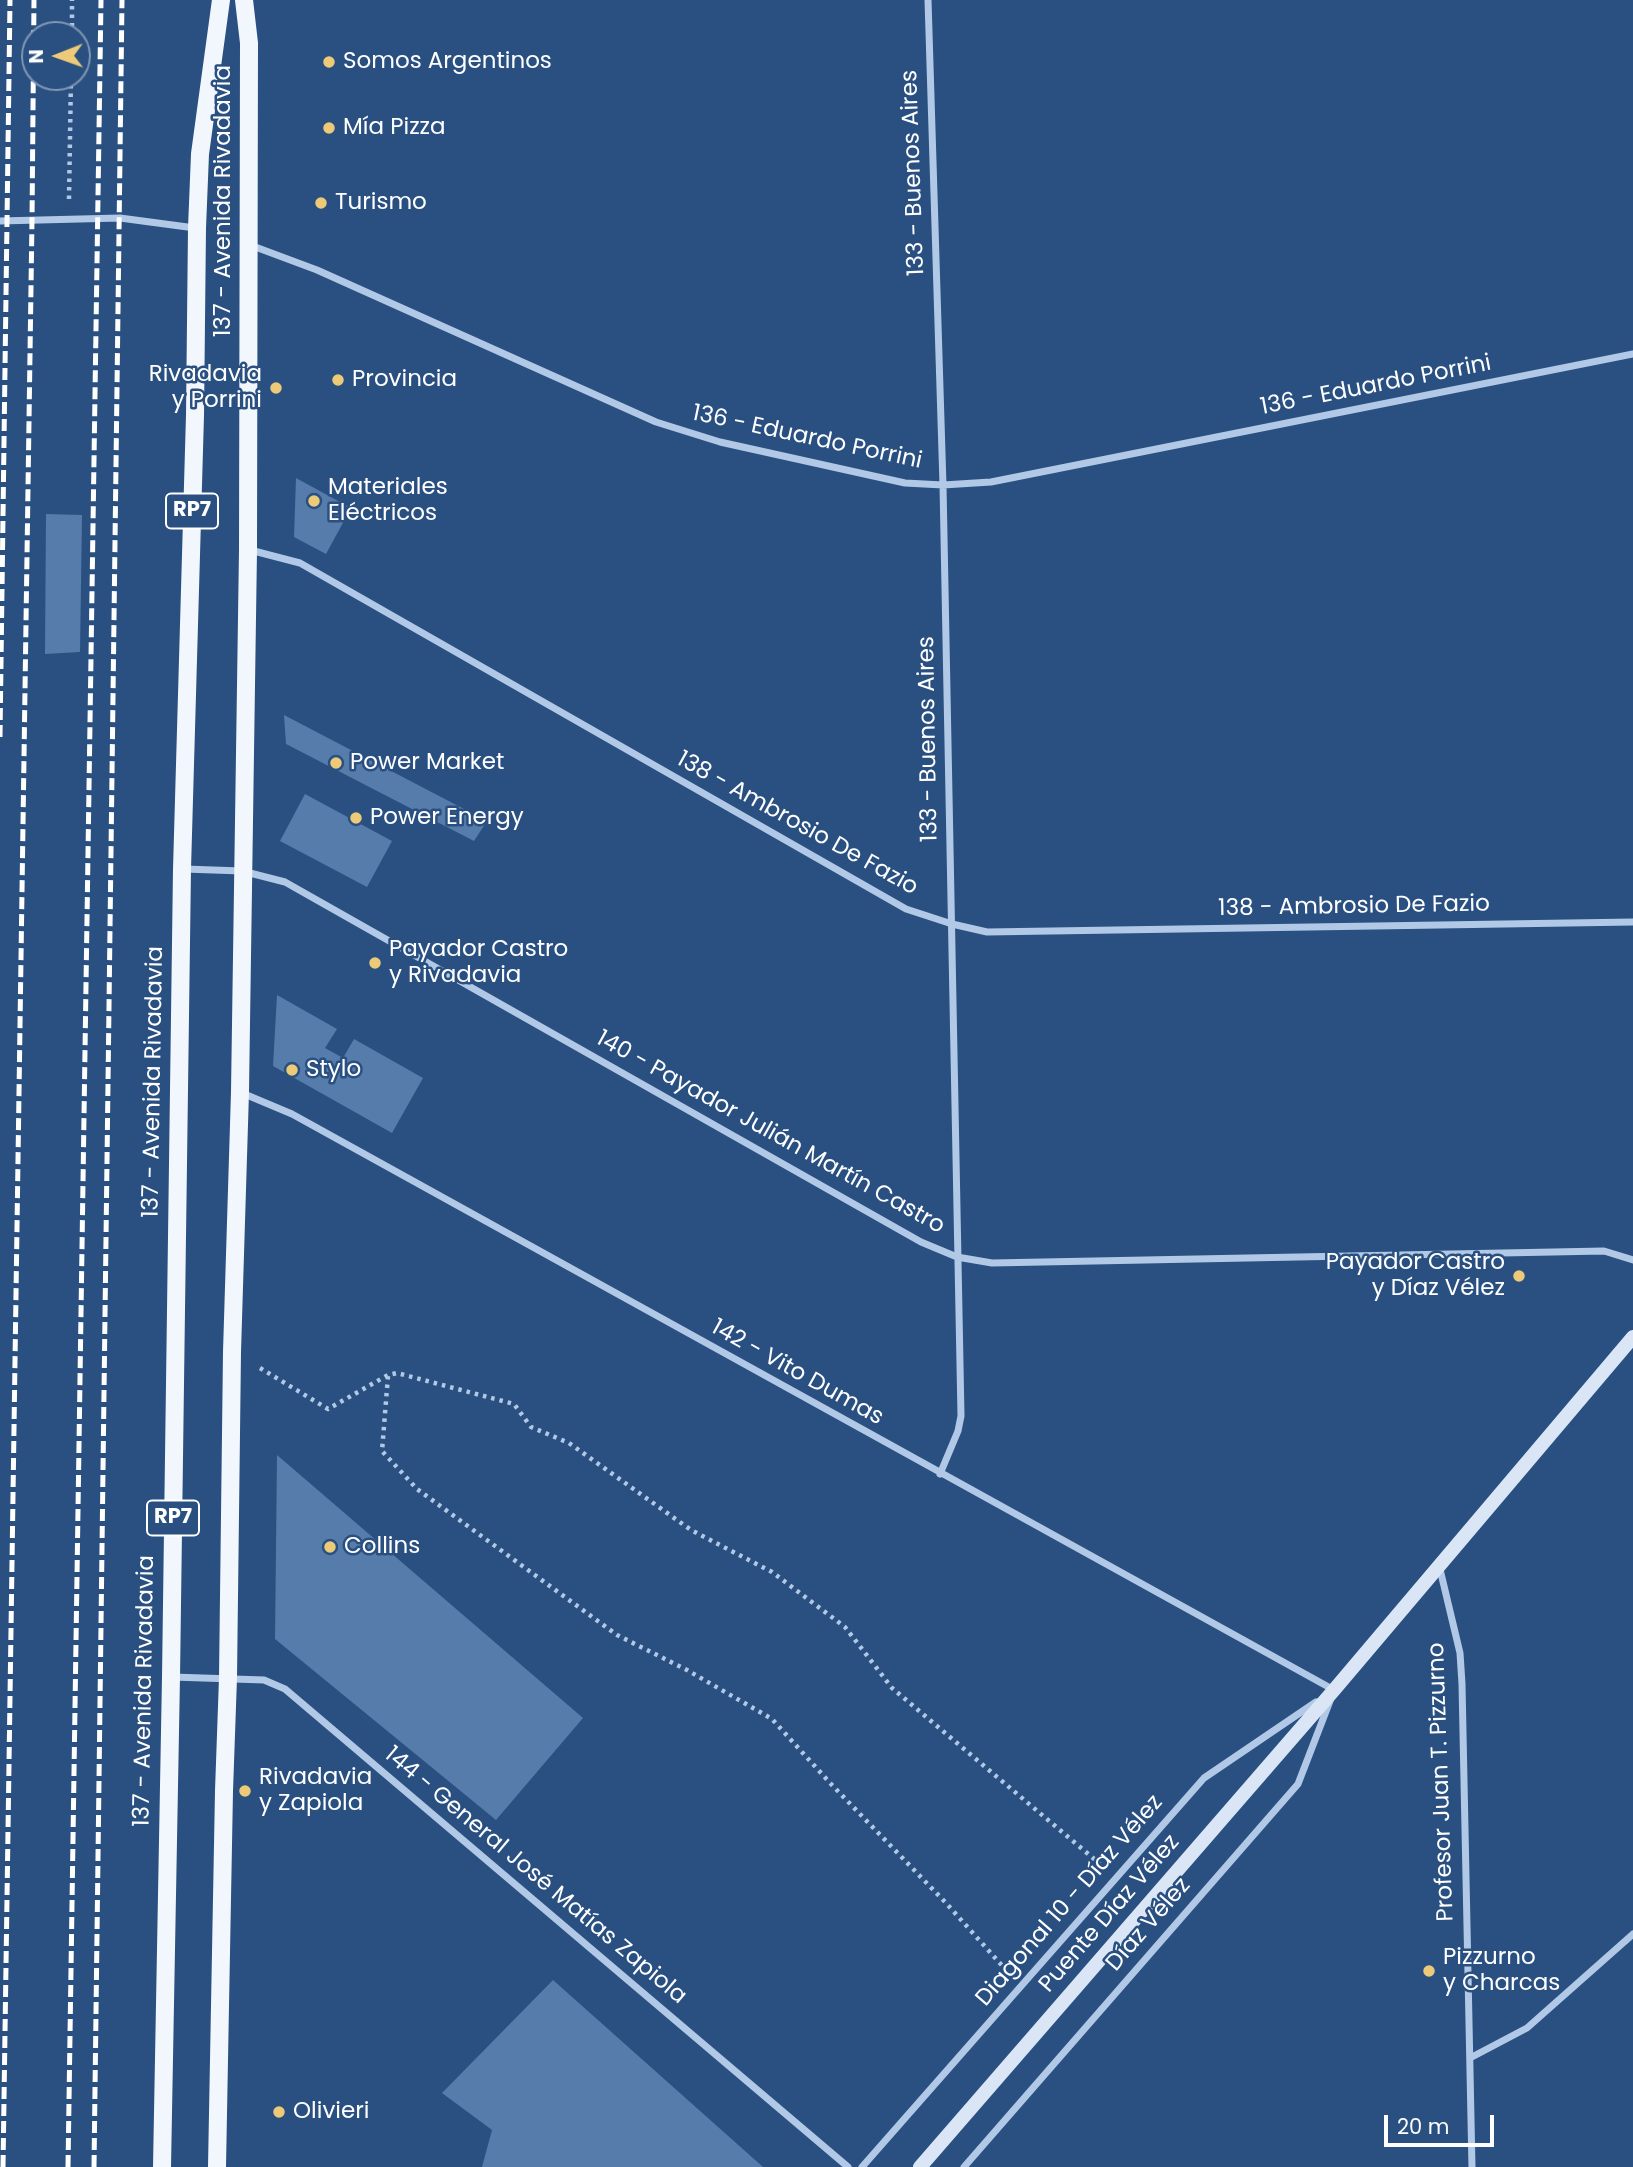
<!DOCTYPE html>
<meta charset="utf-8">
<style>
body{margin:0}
#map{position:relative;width:1633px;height:2167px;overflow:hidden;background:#295081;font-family:Poppins,sans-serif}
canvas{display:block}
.north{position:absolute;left:21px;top:21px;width:70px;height:70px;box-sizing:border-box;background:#295081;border:2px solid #7f96b3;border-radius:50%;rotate:269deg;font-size:19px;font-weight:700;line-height:28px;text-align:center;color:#fff}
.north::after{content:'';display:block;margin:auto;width:24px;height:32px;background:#ecca78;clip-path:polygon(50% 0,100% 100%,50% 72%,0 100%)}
.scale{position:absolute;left:1384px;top:2115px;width:110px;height:32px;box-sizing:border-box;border:4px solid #fff;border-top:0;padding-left:9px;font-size:21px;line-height:24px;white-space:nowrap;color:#fff;-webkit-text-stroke:5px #295081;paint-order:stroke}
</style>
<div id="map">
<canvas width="1633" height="2167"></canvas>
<div class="north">N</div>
<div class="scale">20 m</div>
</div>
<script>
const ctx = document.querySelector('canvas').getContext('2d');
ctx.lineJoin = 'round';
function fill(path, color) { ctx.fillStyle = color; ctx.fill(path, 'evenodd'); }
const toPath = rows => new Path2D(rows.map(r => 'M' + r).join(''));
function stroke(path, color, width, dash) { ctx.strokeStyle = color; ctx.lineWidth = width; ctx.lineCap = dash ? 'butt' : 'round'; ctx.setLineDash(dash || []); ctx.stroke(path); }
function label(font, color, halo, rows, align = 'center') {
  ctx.font = font + ' Poppins,sans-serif'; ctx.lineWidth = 5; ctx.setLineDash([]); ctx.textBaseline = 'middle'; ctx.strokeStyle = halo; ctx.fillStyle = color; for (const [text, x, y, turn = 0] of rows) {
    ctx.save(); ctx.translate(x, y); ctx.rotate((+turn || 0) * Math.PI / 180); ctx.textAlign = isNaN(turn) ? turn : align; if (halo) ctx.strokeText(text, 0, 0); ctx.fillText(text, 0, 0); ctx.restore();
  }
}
fill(toPath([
 [296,478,351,508,326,554,294,537],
 [46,514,82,515,80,652,45,654],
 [284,715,487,821,474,841,286,744],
 [305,794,392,841,367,887,280,841],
 [277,995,337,1029,325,1048,343,1058,354,1039,423,1078,392,1133,273,1066],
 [277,1455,583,1718,496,1820,275,1639],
 [553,1980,763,2167,482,2167,492,2130,442,2093]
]), '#567cab');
stroke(toPath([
 [72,35,72,0],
 [69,199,71,77],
 [260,1368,328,1409,388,1375,397,1373,514,1404,531,1427,569,1443,691,1530,772,1572,845,1627,892,1688,1100,1864],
 [388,1376,382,1451,417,1489,617,1635,687,1670,772,1719,831,1784,946,1903,1006,1970]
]), '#b1c9e6', 4.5, [3.5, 5]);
stroke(toPath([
 [928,0,943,485,961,1416,958,1431,940,1474],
 [0,221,120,218,195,228],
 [250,245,317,270,656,422,720,442,905,483,943,485,991,482,1633,354],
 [250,550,300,563,906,909,952,924,987,932,1633,922],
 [184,869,242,871,285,882,921,1242,957,1257,992,1263,1604,1251,1633,1260],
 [242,1093,292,1114,1334,1690],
 [1439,1565,1460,1653,1462,1684,1472,2167],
 [172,1677,264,1680,285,1689,848,2167],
 [1470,2058,1527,2028,1633,1934],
 [862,2167,1204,1778,1316,1702],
 [964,2167,1298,1784,1330,1701]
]), '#b1c9e6', 7);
stroke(toPath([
 [920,2167,1334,1690,1633,1337]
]), '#dae6f6', 14);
stroke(toPath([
 [162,2167,171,1677,182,869,195,415,197,228,200,154,221,0],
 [217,2167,224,1791,228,1678,232,1352,240,1092,248,550,249,43,244,0]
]), '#f2f6fd', 18);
stroke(toPath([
 [0,737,10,0],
 [3,2167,32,220,34,0],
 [68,2167,101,0],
 [94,2167,122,0]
]), '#fff', 5, [12, 5]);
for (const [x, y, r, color] of [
 [329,62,7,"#ecca78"],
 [329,128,7,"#ecca78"],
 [321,203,7,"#ecca78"],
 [338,380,7,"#ecca78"],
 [276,388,7,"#ecca78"],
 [314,501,7,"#ecca78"],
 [336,763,7,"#ecca78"],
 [356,818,7,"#ecca78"],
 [375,963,7,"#ecca78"],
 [292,1070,7,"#ecca78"],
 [1519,1276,7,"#ecca78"],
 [330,1547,7,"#ecca78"],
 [245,1791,7,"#ecca78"],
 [1429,1971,7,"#ecca78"],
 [279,2112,7,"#ecca78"]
]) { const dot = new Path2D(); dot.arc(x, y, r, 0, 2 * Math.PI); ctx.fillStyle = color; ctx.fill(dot); stroke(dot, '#295081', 2.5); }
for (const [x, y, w] of [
 [192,511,52],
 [173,1518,52]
]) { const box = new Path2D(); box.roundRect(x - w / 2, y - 17.5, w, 35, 5); ctx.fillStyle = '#295081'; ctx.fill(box); stroke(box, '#fff', 2); }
label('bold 21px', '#fff', null, [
 ["RP7",192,511],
 ["RP7",173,1518]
]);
label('23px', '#fff', '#295081', [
 ["Somos Argentinos",343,62],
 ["Mía Pizza",343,128],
 ["Turismo",335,203],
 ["Rivadavia",262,375,"right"],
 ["y Porrini",262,401,"right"],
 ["Provincia",352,380],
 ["Materiales",328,488],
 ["Eléctricos",328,514],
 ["Power Market",350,763],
 ["Power Energy",370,818],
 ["Payador Castro",389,950],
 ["y Rivadavia",389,976],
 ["Stylo",306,1070],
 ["Payador Castro",1505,1263,"right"],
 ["y Díaz Vélez",1505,1289,"right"],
 ["Collins",344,1547],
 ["Rivadavia",259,1778],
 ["y Zapiola",259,1804],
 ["Pizzurno",1443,1958],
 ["y Charcas",1443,1984],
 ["Olivieri",293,2112]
], 'left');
label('23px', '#fff', '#295081', [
 ["133 - Buenos Aires",914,173,-92],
 ["137 - Avenida Rivadavia",224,201,-90],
 ["136 - Eduardo Porrini",1376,386,-11],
 ["136 - Eduardo Porrini",807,438,12],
 ["133 - Buenos Aires",929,739,-91],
 ["138 - Ambrosio De Fazio",797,824,29],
 ["138 - Ambrosio De Fazio",1354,907,-1],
 ["137 - Avenida Rivadavia",154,1082,-89],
 ["140 - Payador Julián Martín Castro",770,1133,29],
 ["142 - Vito Dumas",797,1373,29],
 ["137 - Avenida Rivadavia",145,1691,-89],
 ["Profesor Juan T. Pizzurno",1442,1782,-92],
 ["144 - General José Matías Zapiola",535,1876,40],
 ["Diagonal 10 - Díaz Vélez",1070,1901,-49],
 ["Puente Díaz Vélez",1110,1914,-49],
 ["Díaz Vélez",1149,1925,-49]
]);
</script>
